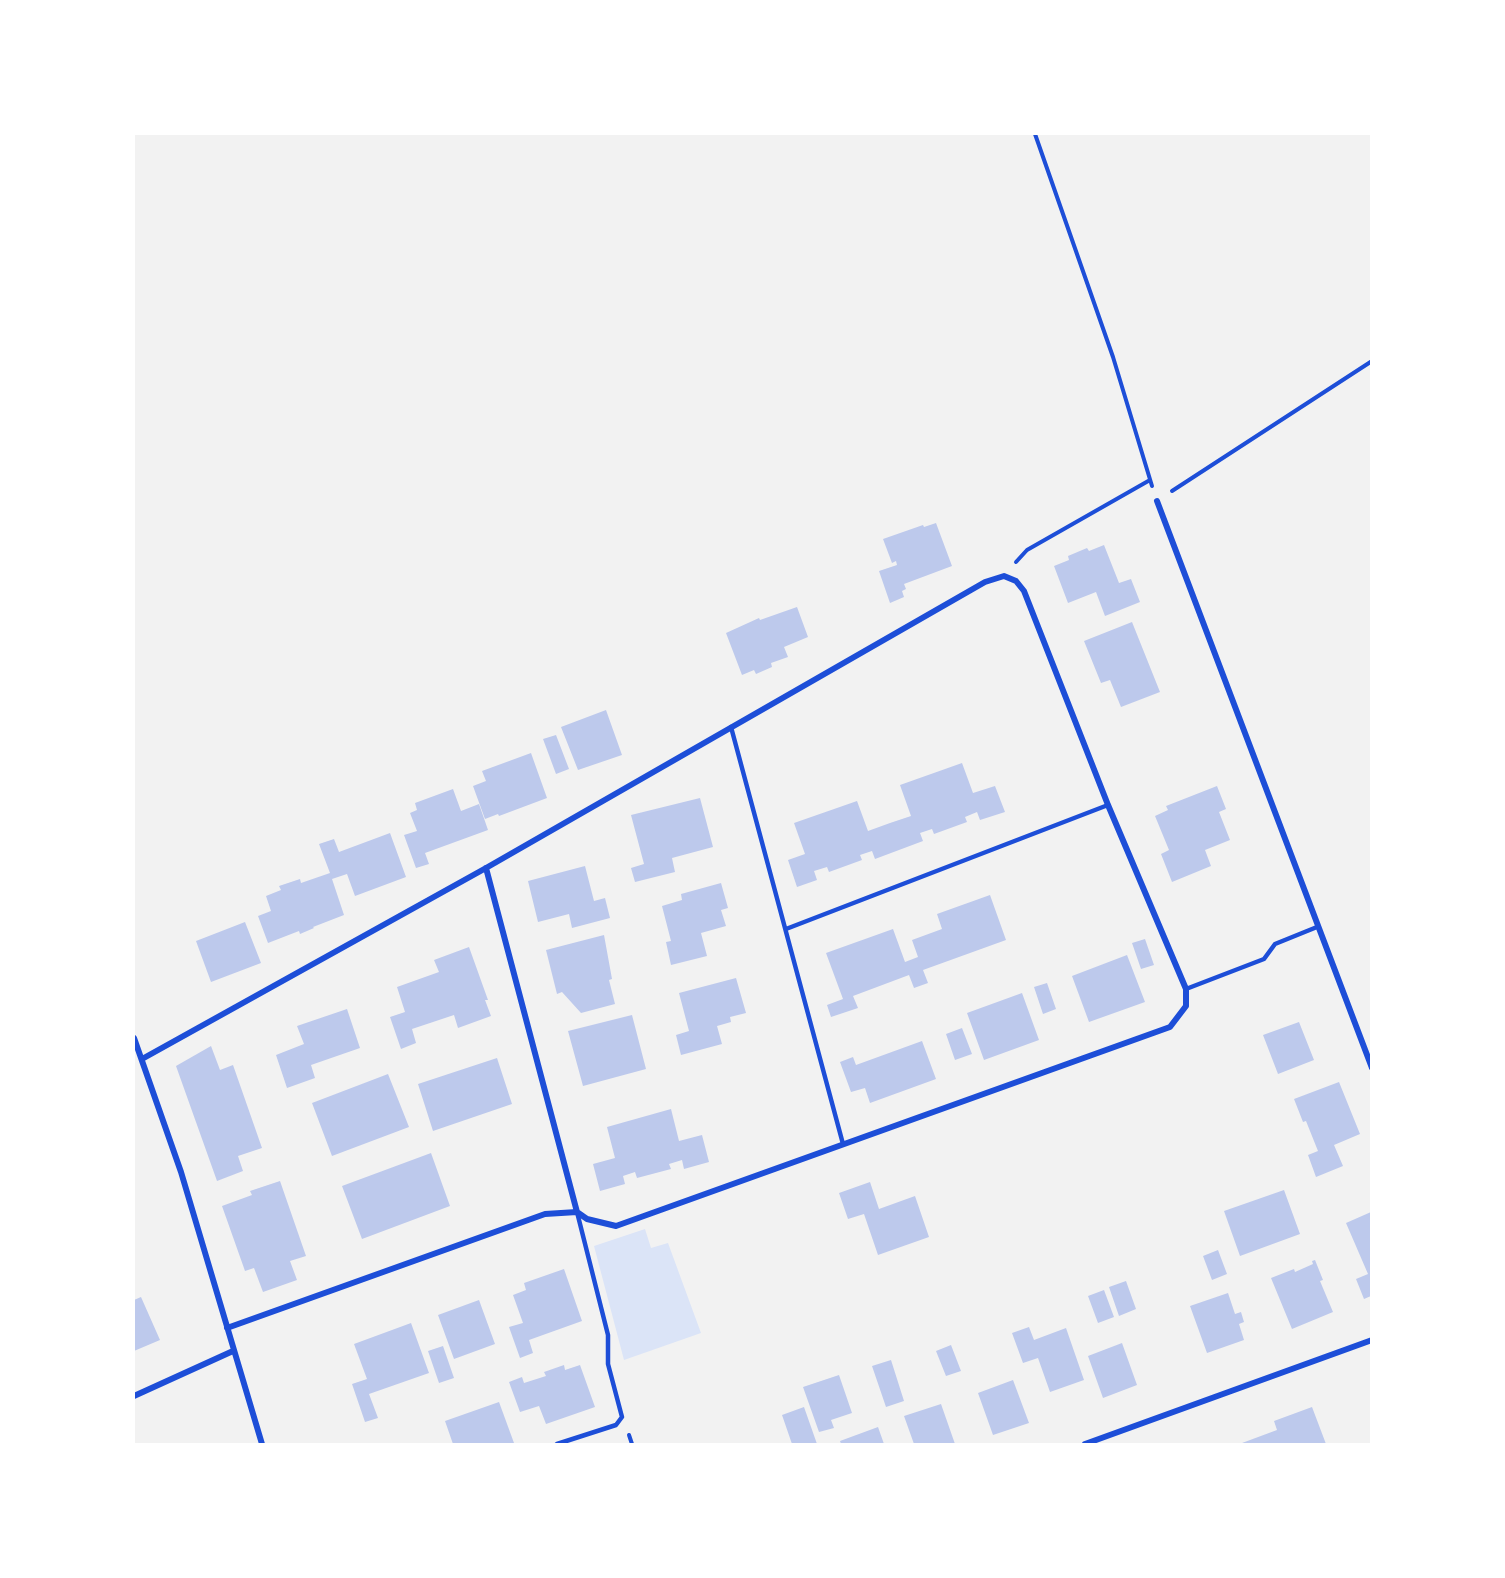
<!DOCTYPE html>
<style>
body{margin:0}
#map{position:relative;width:1505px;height:1578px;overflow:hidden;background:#f2f2f2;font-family:"Work Sans",sans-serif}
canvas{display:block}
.frame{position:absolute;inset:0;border:135px solid #fff;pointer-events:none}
</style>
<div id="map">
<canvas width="1505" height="1578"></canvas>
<div class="frame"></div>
</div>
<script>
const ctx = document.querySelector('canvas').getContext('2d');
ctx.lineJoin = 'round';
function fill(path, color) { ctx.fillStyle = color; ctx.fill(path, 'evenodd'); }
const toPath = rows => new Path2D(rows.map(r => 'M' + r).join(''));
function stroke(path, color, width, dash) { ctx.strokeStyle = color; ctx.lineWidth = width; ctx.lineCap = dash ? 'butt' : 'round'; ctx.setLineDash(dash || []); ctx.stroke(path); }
fill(toPath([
 [645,1229,651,1248,668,1243,701,1333,624,1360,594,1246]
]), '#dbe4f7');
fill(toPath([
 [936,523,952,566,904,584,906,589,902,591,904,597,890,603,879,571,897,565,896,561,892,563,883,539,923,525,924,527],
 [1104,545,1119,583,1131,579,1140,602,1105,616,1096,592,1068,603,1054,566,1069,560,1068,556,1087,548,1089,551],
 [797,607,808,637,784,647,788,657,771,663,772,667,756,674,754,670,742,675,726,633,759,618,760,620],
 [1132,622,1160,692,1121,707,1110,680,1101,683,1084,641],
 [606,710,622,755,578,770,561,727],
 [556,735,569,769,556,774,543,739],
 [531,753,547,798,499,816,498,814,485,819,473,786,486,781,482,771],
 [962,763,973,793,995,786,1005,812,980,820,977,812,965,817,967,822,934,834,932,829,920,833,923,841,875,859,872,851,860,855,862,860,829,872,827,867,814,871,817,880,797,887,788,860,805,854,794,823,857,801,868,831,890,823,911,816,900,785],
 [1217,786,1226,809,1219,812,1230,840,1205,850,1211,866,1172,882,1161,854,1169,850,1155,816,1168,810,1166,806],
 [453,789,461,811,479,804,488,830,425,853,429,864,416,868,404,835,417,831,410,813,417,810,415,803],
 [700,798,713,847,672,858,675,872,635,882,631,868,644,864,631,815],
 [390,833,406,877,355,896,347,874,332,879,344,915,313,927,314,928,300,934,299,931,268,943,258,916,271,911,266,896,281,890,279,886,300,879,301,883,330,873,319,844,334,839,339,852],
 [585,866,594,901,605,898,610,918,572,928,569,914,538,922,528,881],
 [721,883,728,908,721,910,726,926,701,933,707,956,671,965,666,942,671,941,662,906,682,900,681,894],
 [990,895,1006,940,923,970,928,983,914,988,909,975,853,996,858,1008,831,1017,827,1005,843,999,826,953,893,929,905,962,918,957,912,940,942,929,937,914],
 [245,922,261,963,211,982,196,941],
 [604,935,612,979,609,980,615,1004,581,1013,562,992,557,994,546,950],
 [1145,939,1154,965,1141,969,1132,943],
 [469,947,488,1000,485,1000,491,1016,458,1028,454,1015,412,1029,416,1043,401,1049,390,1017,405,1012,397,987,439,972,434,960],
 [1127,955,1145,1002,1089,1022,1072,976],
 [736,978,746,1013,730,1017,731,1022,717,1026,722,1044,681,1055,676,1035,689,1031,679,993],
 [1047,983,1056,1009,1043,1014,1034,987],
 [1022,993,1039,1040,984,1060,967,1013],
 [347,1009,360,1048,311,1065,315,1078,287,1088,276,1055,304,1044,297,1026],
 [632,1015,646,1069,583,1086,568,1031],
 [1299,1022,1314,1060,1278,1074,1263,1035],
 [962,1028,972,1054,955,1060,946,1034],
 [922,1041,936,1079,870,1103,865,1088,851,1092,840,1062,853,1057,856,1065],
 [211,1046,220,1070,233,1065,262,1148,238,1156,243,1171,217,1181,176,1066],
 [497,1058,512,1104,433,1131,418,1084],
 [388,1074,409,1127,332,1156,312,1103],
 [1339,1082,1360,1134,1334,1145,1343,1166,1316,1177,1308,1155,1318,1151,1306,1121,1303,1122,1294,1099],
 [671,1109,679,1141,702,1135,709,1162,684,1169,682,1160,669,1164,671,1169,637,1178,635,1172,623,1176,625,1184,600,1191,593,1164,615,1158,607,1127],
 [431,1153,450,1206,362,1239,342,1186],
 [280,1181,306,1256,290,1261,297,1280,263,1292,254,1268,245,1271,222,1206,252,1195,250,1191],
 [870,1182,879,1209,915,1196,929,1237,878,1255,864,1214,848,1219,839,1193],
 [1284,1190,1300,1234,1240,1256,1224,1211],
 [1371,1212,1371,1296,1364,1299,1356,1279,1368,1274,1346,1223],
 [1218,1250,1227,1274,1212,1280,1203,1256],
 [1315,1260,1323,1280,1320,1281,1333,1312,1292,1329,1271,1278,1294,1269,1295,1272,1313,1264,1312,1261],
 [564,1269,582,1321,529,1340,533,1353,520,1358,509,1327,523,1323,513,1295,526,1290,524,1283],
 [1126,1281,1136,1309,1119,1316,1109,1287],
 [1104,1290,1114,1317,1098,1323,1088,1296],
 [1228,1293,1235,1314,1241,1312,1244,1322,1239,1324,1244,1340,1207,1353,1190,1306],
 [141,1297,160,1340,134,1351,134,1300],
 [479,1300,495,1344,454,1359,438,1315],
 [411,1323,429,1373,369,1394,378,1418,365,1422,352,1384,367,1379,354,1344],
 [1029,1327,1034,1340,1066,1328,1084,1380,1050,1392,1038,1358,1023,1363,1012,1333],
 [1122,1343,1137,1385,1103,1398,1088,1356],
 [951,1345,961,1371,946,1376,936,1351],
 [443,1346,454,1378,439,1383,428,1351],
 [891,1360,904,1401,886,1407,872,1366],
 [564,1365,565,1370,580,1365,595,1407,546,1424,539,1406,520,1412,509,1382,522,1377,524,1383,546,1376,544,1372],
 [839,1375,852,1413,831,1420,834,1428,819,1432,803,1387],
 [1013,1380,1029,1423,993,1435,978,1393],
 [499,1402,514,1443,453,1444,445,1421],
 [941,1404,955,1444,914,1444,904,1416],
 [804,1407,817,1444,792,1444,782,1415],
 [1312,1407,1326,1444,1242,1444,1242,1443,1277,1430,1274,1421],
 [878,1427,884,1444,841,1444,840,1441]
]), '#bdc9ec');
stroke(toPath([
 [1035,134,1113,357,1152,486],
 [1172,491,1372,361],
 [1016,562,1027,550,1150,480],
 [629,1435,632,1444]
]), '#1d4ed8', 4);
stroke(toPath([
 [731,727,843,1144],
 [786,929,1108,805],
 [1186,989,1264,959,1275,944,1317,927],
 [557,1444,616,1425,622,1417,608,1364,608,1335,577,1212]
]), '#1d4ed8', 4.5);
stroke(toPath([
 [1157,501,1372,1068],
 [486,868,577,1212],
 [134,1038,181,1172,262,1444],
 [142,1059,486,868,985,582,1004,576,1016,581,1024,591,1108,805,1186,989,1186,1006,1170,1027,616,1226,587,1219,577,1212,545,1214,227,1328],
 [134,1396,233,1351],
 [1085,1444,1372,1340]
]), '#1d4ed8', 6);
</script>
